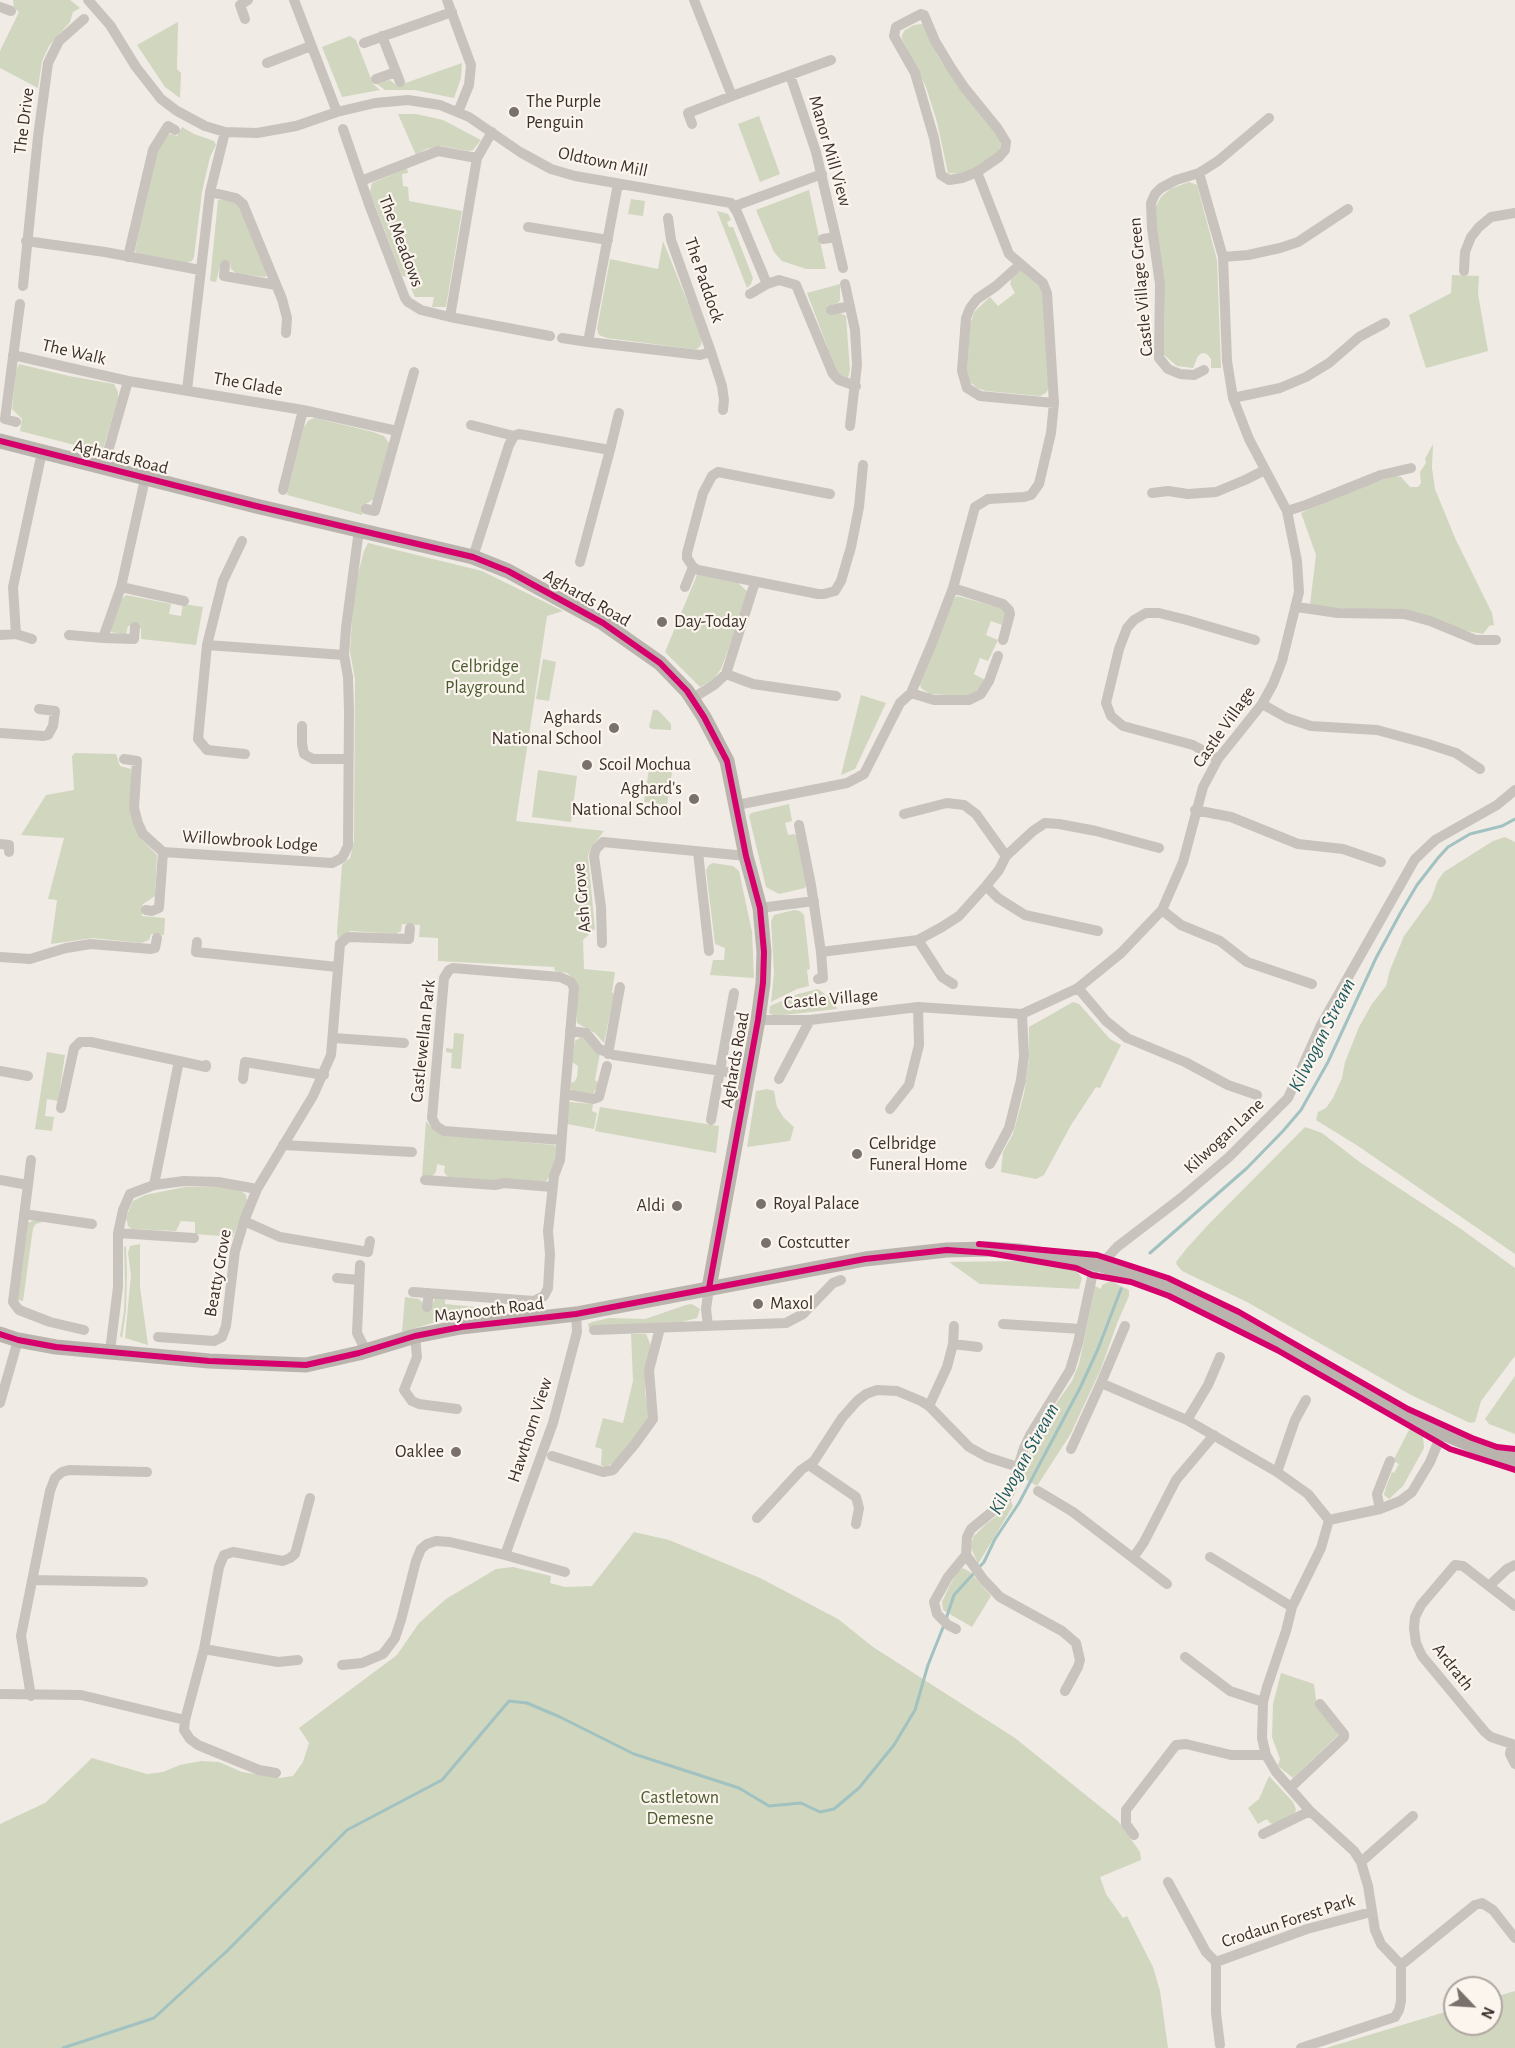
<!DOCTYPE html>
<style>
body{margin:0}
#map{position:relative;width:1515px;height:2048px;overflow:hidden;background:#f0ebe5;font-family:"Alegreya Sans",sans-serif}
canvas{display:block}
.north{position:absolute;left:1443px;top:1976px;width:60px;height:60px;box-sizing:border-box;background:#fbf5ee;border:2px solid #aea6a0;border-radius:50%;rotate:115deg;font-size:16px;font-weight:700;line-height:24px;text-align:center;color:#3b302b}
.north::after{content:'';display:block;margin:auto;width:21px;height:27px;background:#7a716c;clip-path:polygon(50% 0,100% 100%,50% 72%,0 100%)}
</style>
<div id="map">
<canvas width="1515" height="2048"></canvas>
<div class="north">N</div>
</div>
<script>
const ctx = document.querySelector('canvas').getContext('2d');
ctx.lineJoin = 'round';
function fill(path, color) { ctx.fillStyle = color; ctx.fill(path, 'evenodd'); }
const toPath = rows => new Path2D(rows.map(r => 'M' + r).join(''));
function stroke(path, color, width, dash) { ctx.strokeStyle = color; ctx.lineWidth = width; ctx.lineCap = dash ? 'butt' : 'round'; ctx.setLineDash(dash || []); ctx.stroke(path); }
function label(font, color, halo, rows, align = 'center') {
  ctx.font = font + ' "Alegreya Sans",sans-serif'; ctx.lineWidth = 4.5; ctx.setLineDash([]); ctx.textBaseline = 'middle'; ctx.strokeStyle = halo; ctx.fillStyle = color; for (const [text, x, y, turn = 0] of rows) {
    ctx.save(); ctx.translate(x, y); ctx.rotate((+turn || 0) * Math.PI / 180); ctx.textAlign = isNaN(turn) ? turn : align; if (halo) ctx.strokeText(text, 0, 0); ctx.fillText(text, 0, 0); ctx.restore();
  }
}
fill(toPath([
 [13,0,70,0,80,8,73,12,70,22,49,46,42,61,38,88,0,68,0,51,19,12,14,8],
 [178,22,177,69,181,73,180,98,165,87,137,45],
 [922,24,927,27,937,55,953,78,990,123,1001,142,999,152,976,168,961,174,948,173,937,122,926,87,902,39,902,35,905,30,914,25],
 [350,36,356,40,373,84,380,90,342,97,322,47],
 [462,63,461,78,454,98,415,90,385,90,376,83,390,80,397,86],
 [398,114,416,114,443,120,481,140,473,150,469,151,441,146,426,149,416,155],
 [759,116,780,174,760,182,738,124],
 [182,127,194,134,214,141,216,145,210,157,202,192,194,257,192,261,187,263,136,253,135,250,157,151,167,135,171,134,177,136],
 [407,168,408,173,402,174,403,186,408,187,409,201,462,211,446,307,432,307,434,297,415,297,411,288,423,282,418,274,410,277,402,276,370,192,372,183],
 [1189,182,1197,185,1217,260,1221,368,1211,368,1211,359,1207,354,1202,353,1198,356,1193,368,1177,366,1164,355,1165,286,1155,220,1156,206,1161,197,1170,189],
 [809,190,826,269,806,269,782,261,774,252,756,210],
 [631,199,645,201,643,216,628,214],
 [218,200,229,200,236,203,241,209,267,274,266,277,237,274,231,269,230,263,221,262,216,282,210,281],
 [717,211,728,214,731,220,727,222,729,227,733,227,753,278,751,284,747,288],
 [663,241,702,338,701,345,697,349,692,349,607,338,599,335,597,329,610,259,658,269],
 [1019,268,1040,287,1043,298,1050,386,1046,393,1040,396,986,391,977,388,969,381,967,371,970,325,974,312,990,297,998,306,1015,293,1010,284,1012,276],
 [1452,275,1479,276,1478,294,1488,351,1426,368,1409,315,1451,293],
 [840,284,840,300,838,303,827,306,829,314,838,312,846,316,850,370,848,378,838,375,807,293],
 [19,364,69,376,114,384,118,392,118,399,102,452,20,431,22,419,12,409,16,371],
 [315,418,373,432,384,436,389,443,374,499,364,505,362,515,287,495,304,427,309,420],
 [1433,444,1432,468,1435,489,1455,538,1492,613,1494,625,1489,626,1483,634,1349,609,1325,607,1310,604,1316,555,1301,513,1358,488,1395,476,1401,477,1410,487,1418,487,1421,483,1420,472,1426,463,1425,459],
 [368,543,482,571,563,611,547,616,516,821,604,831,591,848,588,856,595,929,583,940,584,969,615,972,612,992,614,994,604,1043,595,1033,577,1023,575,980,567,973,555,971,554,967,438,961,438,938,419,937,420,925,402,924,401,931,396,934,350,931,338,940,337,932,342,865,350,858,354,841,355,679,350,652,351,635,355,586,364,551],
 [697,575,738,583,748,592,748,597,721,669,713,680,700,687,665,652],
 [126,595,171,604,169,614,181,616,183,604,203,607,196,645,141,639,141,628,128,626,126,635,111,632,110,628,121,600],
 [957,596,1001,608,1006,613,1002,625,991,621,986,635,998,640,988,661,980,658,974,674,985,680,977,693,964,696,930,694,921,688,920,684,954,599],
 [543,659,556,662,549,701,536,699],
 [861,695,886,703,855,769,841,775],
 [653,710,658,710,671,724,671,730,652,729,649,727],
 [75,753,116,754,120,766,131,769,140,838,157,855,155,896,143,904,142,916,165,918,164,935,151,934,149,940,141,943,93,938,51,944,57,900,48,899,64,838,21,835,46,795,74,790,72,756],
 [650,762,673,766,667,805,644,802],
 [538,770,577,776,571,822,532,817],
 [789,804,792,821,785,823,788,835,794,834,799,838,806,885,805,888,779,894,766,887,749,816,751,813],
 [1505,837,1515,842,1515,1254,1358,1146,1316,1120,1318,1112,1326,1108,1333,1098,1342,1078,1345,1062,1359,1027,1372,1004,1386,986,1390,970,1404,936,1431,899,1438,880,1444,872,1493,841],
 [713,863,733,866,739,871,752,932,754,978,710,975,713,960,724,960,725,948,715,944,706,870,709,865],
 [794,910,800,911,804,915,810,969,807,970,809,986,797,989,771,1002,774,973,771,921,774,915],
 [818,989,834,1001,837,1009,775,1016,769,1013,770,1006,798,994],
 [1073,1002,1079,1004,1110,1039,1121,1045,1100,1088,1096,1087,1071,1125,1044,1175,1036,1179,1001,1172,1003,1152,1013,1134,1024,1094,1029,1060,1029,1027],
 [454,1033,464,1034,461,1069,451,1068,452,1053,446,1052,446,1048,453,1049],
 [581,1037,586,1038,600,1053,595,1080,599,1083,593,1094,573,1091,570,1088,571,1083,575,1081,577,1077,578,1066,572,1062,575,1041],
 [47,1052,65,1055,58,1101,47,1099,45,1116,54,1117,52,1131,35,1129],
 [767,1089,774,1091,777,1107,784,1118,794,1127,790,1141,747,1147,756,1091],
 [570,1102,593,1104,592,1111,597,1113,594,1129,567,1124,568,1106],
 [600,1107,719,1126,716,1153,595,1131],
 [426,1121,434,1131,447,1136,506,1139,509,1141,554,1145,556,1147,555,1162,548,1179,545,1182,497,1181,448,1177,444,1172,445,1166,437,1164,436,1172,432,1176,422,1176],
 [1305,1127,1322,1133,1361,1163,1461,1229,1515,1268,1515,1356,1481,1401,1475,1422,1470,1423,1411,1395,1247,1302,1182,1271,1177,1265,1176,1262,1187,1248,1208,1225],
 [185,1187,230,1187,241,1191,246,1195,247,1201,233,1237,195,1234,195,1222,181,1221,176,1231,132,1229,128,1226,126,1217,133,1201,145,1195],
 [34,1220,45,1221,36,1224,33,1228,23,1301,18,1300,28,1223],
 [140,1244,140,1287,148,1345,125,1338,131,1275,128,1253,130,1246],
 [124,1246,126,1247,127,1272,126,1310,122,1338,120,1336,124,1311,125,1283],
 [1019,1261,1076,1270,1082,1278,1079,1289,980,1284,949,1262],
 [1111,1281,1129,1290,1129,1296,1118,1321,1100,1371,1070,1435,1037,1486,1022,1477,1030,1449,1039,1428,1072,1381,1079,1364,1095,1286,1101,1289,1102,1285],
 [405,1297,419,1299,423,1303,423,1310,430,1310,431,1305,436,1298,445,1299,445,1304,476,1307,476,1310,488,1311,488,1315,450,1318,402,1332],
 [692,1304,700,1309,697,1318,681,1322,593,1326,589,1328,588,1324,592,1322,609,1318,645,1319,686,1305],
 [631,1334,646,1334,651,1346,646,1365,645,1392,649,1414,645,1425,613,1463,605,1467,601,1465,602,1449,595,1447,603,1418,623,1423,633,1381],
 [1515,1376,1515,1434,1489,1424,1485,1419],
 [1410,1428,1423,1436,1424,1448,1403,1486,1389,1499,1384,1495,1386,1487,1392,1472,1394,1473,1399,1464,1393,1461],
 [1011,1501,1013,1506,978,1564,971,1548,973,1537,986,1524,1002,1512],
 [634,1532,669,1540,760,1578,838,1619,873,1647,1015,1738,1118,1821,1140,1852,1141,1860,1100,1877,1106,1894,1123,1918,1127,1916,1153,1967,1160,1991,1168,2048,0,2048,0,1824,45,1803,92,1758,147,1774,163,1772,180,1765,201,1761,219,1762,242,1772,280,1778,293,1776,303,1762,309,1743,299,1728,397,1655,419,1623,446,1599,496,1569,513,1567,551,1576,550,1583,565,1587,592,1586],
 [963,1568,970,1572,991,1596,972,1627,943,1610,942,1602,950,1585,958,1571],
 [1281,1673,1314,1684,1317,1707,1337,1732,1338,1735,1293,1778,1278,1766,1280,1759,1272,1737,1273,1704],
 [1269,1776,1293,1802,1296,1809,1295,1813,1277,1825,1270,1823,1267,1819,1258,1824,1248,1808,1259,1799],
 [1515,1991,1515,2048,1326,2048,1455,2009,1455,2024,1491,2024,1491,1998]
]), '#d1d6bf');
stroke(toPath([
 [1150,1253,1247,1168,1283,1131,1301,1110,1328,1062,1376,958,1401,912,1417,885,1438,858,1448,847,1470,834,1502,826,1515,819],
 [946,1619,954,1595,984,1562,995,1539,1019,1503,1080,1388,1098,1349,1121,1289],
 [63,2048,154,2018,227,1951,347,1830,442,1780,509,1701,527,1703,560,1717,634,1754,739,1788,769,1806,801,1803,820,1812,834,1809,859,1788,894,1745,915,1710,928,1665,944,1625]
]), '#a1c2c1', 3);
stroke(toPath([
 [88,0,110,25,136,67,161,99,177,111,205,126,225,132,257,133,296,126,337,112,375,103,408,100,440,105,469,117,520,152,551,169,575,176,731,203,737,212,767,284],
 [294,0,337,112],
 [447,0,471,65,469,85,458,112],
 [694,0,732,96,831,60],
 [0,7,11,11],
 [921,14,924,15,935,41,950,66,964,87,998,129,1006,142,1005,150,999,157,977,172,962,178,949,180,941,175,934,138,915,73,894,36,896,27,921,14],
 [245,19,240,5,248,0],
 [382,36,400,82],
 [364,43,452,12],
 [267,63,311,46],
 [790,75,816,152,843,268],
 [376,79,396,72],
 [692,124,688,113,732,96],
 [343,129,370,207,405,298,408,302,421,310,450,317],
 [492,132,477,158,450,317,550,336],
 [361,181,438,151,477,158],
 [210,192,236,198,243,204,282,299,287,318,286,333],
 [735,206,822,174],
 [528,227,608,240],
 [823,239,836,237],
 [26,241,105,252,200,270],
 [128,257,153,150,168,126,175,130],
 [1223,257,1248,255,1280,248,1298,242,1348,209],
 [225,265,224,276,276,285],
 [1015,269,996,286,977,299,970,308,966,318,962,371,967,388,980,396,1054,403],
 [1464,271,1465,252,1471,237,1479,227,1491,217,1515,213],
 [845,284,855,330,857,365,850,426],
 [23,286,38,137,48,63,59,41,84,19],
 [750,294,767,284,779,280,796,285,833,374,839,380,856,386],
 [831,310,850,306],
 [562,338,588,342,618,184],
 [588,342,700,355,711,352,671,240,668,218],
 [711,352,722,386,724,400,723,410],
 [13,355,128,381,303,410,397,431],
 [1204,370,1194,375,1180,374,1168,369,1159,358,1160,284,1152,228,1151,203,1155,194,1161,188,1176,180,1199,173,1218,161,1269,118],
 [187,390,210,192,225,132],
 [1233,398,1280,388,1306,377,1329,363,1359,337,1385,323],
 [16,422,5,419,20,304],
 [471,425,514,436],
 [109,448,128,381],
 [283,490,303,410],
 [1152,493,1168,491,1188,494,1216,492,1245,480,1265,470],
 [830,494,718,472,712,476,703,493,687,553,687,558,693,567,698,570,818,594,824,594,835,591,841,581,851,547,859,507,863,465],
 [366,509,375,511,414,372],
 [1287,511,1306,505,1381,475,1411,468],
 [242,541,223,581,207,645,344,655],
 [473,557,509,445,514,436,519,434,610,450,619,413],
 [580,562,610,450],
 [121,587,184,601],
 [685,587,693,567],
 [953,588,1003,604,1009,610,1010,614,1003,640],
 [1297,607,1338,613,1405,614,1430,621,1476,640,1496,640],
 [135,627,134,639,103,638,121,587,145,479],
 [16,634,13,587,42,452],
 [0,635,16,634,32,639],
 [69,635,103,638],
 [207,645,198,739,207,750,245,754],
 [726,674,755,582],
 [911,693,934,700,969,700,981,694,989,681,998,656],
 [693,698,714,685,726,674,753,684,836,696],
 [1262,704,1287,718,1311,726,1377,730,1425,743,1456,753,1480,769],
 [302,726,302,744,304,754,313,759,348,759],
 [0,733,44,736,48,735,53,726,55,711,39,709],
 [124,759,137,761,134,808,138,823,143,834,163,852,332,863,342,858,348,846,349,711,348,677,344,655,346,628,359,530],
 [1218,759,1193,745,1123,726,1111,716,1106,703,1119,649,1127,628,1134,620,1146,613,1159,613,1187,620,1255,640],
 [737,805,847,783,864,774,900,703,911,693,932,643,953,588,975,507,988,499,1024,497,1031,495,1039,484,1051,433,1054,403,1047,293,1043,283,1009,254,977,172],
 [1195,810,1231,817,1298,844,1343,849,1381,862],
 [904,814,947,803,964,805,976,814,1006,856],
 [799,825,811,885,821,952,823,978,818,979],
 [0,844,9,845,9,852],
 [698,852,709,951],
 [986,886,998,898,1025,915,1098,931],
 [760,908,814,901],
 [146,910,152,911,159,908,163,852],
 [1162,910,1181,925,1220,941,1247,962,1312,984],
 [918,940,942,977,953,984],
 [197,942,196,952,337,967],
 [602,943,601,907,594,856,596,849,603,842,746,856],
 [821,952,918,940,942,927,959,916,986,886,999,870,1006,856,1033,831,1045,823,1059,824,1096,831,1159,848],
 [0,957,30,959,66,948,91,944,151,949,155,948,157,938],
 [1078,988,1106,1021,1127,1038,1185,1062,1228,1085,1257,1095],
 [758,1020,810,1020,918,1007,1022,1014,1078,988,1121,953,1162,910,1183,862,1203,787,1218,759,1262,704,1273,684,1282,661,1299,592,1297,561,1287,511,1249,439,1233,398,1227,361,1223,257,1199,173],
 [570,1031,586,1033,599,1049,614,1055,748,1075],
 [334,1038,404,1043],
 [608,1054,620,987],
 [179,1061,206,1067,206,1065],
 [0,1071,28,1076],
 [243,1079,245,1062,324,1075],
 [779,1079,810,1020],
 [565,1094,593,1099,599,1097,607,1066],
 [61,1108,74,1048,80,1042,91,1042,179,1061,154,1185],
 [890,1109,909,1085,919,1045,918,1007],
 [711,1120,734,993],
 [283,1145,412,1152],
 [990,1164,1009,1128,1021,1080,1024,1056,1022,1014],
 [0,1180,28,1185,13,1302,19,1310,50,1322,84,1330],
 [425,1180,495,1185,504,1183,552,1187],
 [28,1185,31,1160],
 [257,1189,244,1221,280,1237,368,1252,370,1241],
 [24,1214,92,1224],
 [118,1233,194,1238],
 [360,1265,357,1333,366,1351],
 [1105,1265,1107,1258,1117,1247,1181,1198,1229,1157,1288,1098,1321,1025,1415,859,1435,840,1497,805,1515,790],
 [337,1278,359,1280],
 [413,1292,534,1301,544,1296,548,1288,550,1254,548,1231,554,1176,560,1160,565,1094,574,988,571,982,560,977,453,968,449,970,444,978,440,1024,432,1118,436,1126,444,1131,561,1140],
 [427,1307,429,1293],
 [1003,1324,1081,1329],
 [708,1326,706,1309,709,1288],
 [594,1330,786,1323,803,1314,833,1283,841,1280],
 [415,1336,417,1357,404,1390,412,1401,419,1404,457,1409],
 [158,1337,214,1341,222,1337,226,1326,235,1251,244,1221],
 [953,1344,978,1347],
 [110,1351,118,1287,118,1233,123,1210,130,1194,154,1185,184,1181,218,1182,257,1189,313,1096,331,1055,340,944,348,937,409,939,410,928],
 [1101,1383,1125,1326],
 [0,1403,18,1340],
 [929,1406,947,1367,953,1344,954,1326],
 [1187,1420,1208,1385,1220,1357],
 [1071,1449,1101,1383,1187,1420,1277,1472,1308,1494,1329,1520,1321,1548,1292,1607,1286,1631,1267,1687,1263,1702,1262,1738,1266,1755,1276,1772,1310,1811,1354,1851,1361,1862,1368,1886,1375,1930,1381,1944,1401,1965,1401,2001,1399,2010,1395,2017,1301,2048],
 [552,1456,603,1472,613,1470,635,1444,653,1419,649,1370,660,1328],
 [809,1465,856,1497,859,1508,856,1524],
 [1277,1472,1295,1420,1306,1400],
 [1038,1491,1073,1512,1167,1584],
 [1380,1509,1377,1494,1390,1461],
 [757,1518,801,1470,814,1461,842,1418,857,1401,866,1394,877,1390,897,1391,921,1401,929,1406,969,1447,987,1457,1018,1467],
 [1329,1520,1380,1509,1400,1501,1412,1492,1430,1462,1442,1433],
 [505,1555,565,1572],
 [966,1555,983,1579,1000,1597,1062,1631,1076,1643,1080,1660,1078,1667,1065,1691],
 [1210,1557,1292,1607],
 [1133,1558,1144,1542,1176,1480,1214,1435],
 [34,1580,143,1582],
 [1489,1586,1507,1569,1515,1565],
 [1515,1606,1463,1566,1455,1565,1421,1605,1415,1617,1414,1628,1416,1643,1422,1656,1485,1732,1491,1737,1512,1744,1510,1754,1515,1764],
 [956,1629,948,1625,937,1614,934,1602,948,1577,966,1555,967,1537,971,1529,1003,1503,1010,1492,1024,1448,1030,1435,1070,1370,1078,1343,1095,1263],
 [204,1649,278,1662,298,1660],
 [1185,1657,1230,1691,1263,1702],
 [342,1665,362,1663,383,1654,395,1638,401,1620,416,1561,421,1549,427,1544,436,1541,450,1542,505,1555,553,1423,577,1332,576,1314],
 [0,1694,81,1695,185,1720],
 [31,1696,21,1636,50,1491,55,1478,62,1472,69,1470,147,1472],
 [276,1773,259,1770,198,1745,190,1739,184,1730,185,1720,204,1649,219,1567,224,1555,233,1552,283,1561,290,1558,295,1554,310,1498],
 [1290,1788,1344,1737,1344,1734,1320,1704],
 [1263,1834,1310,1811],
 [1134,1835,1126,1824,1126,1810,1176,1745,1186,1744,1231,1755,1266,1755],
 [1361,1862,1413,1816],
 [1168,1882,1206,1952,1216,1962,1216,2013,1220,2045],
 [1216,1962,1307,1929,1371,1912],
 [1401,1965,1475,1905,1482,1903,1493,1910,1515,1938]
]), '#c9c3be', 10);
stroke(toPath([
 [0,441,256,506,473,557,508,571,603,623,660,663,687,691,704,717,727,761,746,856,760,908,764,952,763,983,758,1020,709,1288],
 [0,1334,18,1340,56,1347,209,1361,306,1365,359,1353,415,1336,461,1327,576,1314,865,1259,947,1250,989,1249,1019,1251,1095,1263,1188,1294,1235,1318,1424,1425,1491,1453,1515,1460]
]), '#bab3ae', 15);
stroke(toPath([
 [0,441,256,506,473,557,508,571,603,623,660,663,687,691,704,717,727,761,746,856,760,908,764,952,763,983,758,1020,709,1288],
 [979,1244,1097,1255,1168,1278,1239,1312,1408,1409,1472,1438,1497,1447,1515,1449],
 [0,1334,18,1340,56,1347,209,1361,306,1365,359,1353,415,1336,461,1327,576,1314,865,1259,947,1250,989,1253,1076,1268,1092,1275,1131,1282,1169,1296,1277,1350,1450,1449,1515,1470]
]), '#d6006c', 6);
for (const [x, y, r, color] of [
 [514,112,6,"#7a716c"],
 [662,622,6,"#7a716c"],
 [614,728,6,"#7a716c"],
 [587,765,6,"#7a716c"],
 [694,799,6,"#7a716c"],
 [857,1154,6,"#7a716c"],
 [761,1204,6,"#7a716c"],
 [677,1206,6,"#7a716c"],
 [766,1243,6,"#7a716c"],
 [758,1304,6,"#7a716c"],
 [456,1452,6,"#7a716c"]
]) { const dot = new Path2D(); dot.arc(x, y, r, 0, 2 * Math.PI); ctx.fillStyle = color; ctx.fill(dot); stroke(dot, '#fbf5ee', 2); }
label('18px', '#3b302b', '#fbf5ee', [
 ["The Purple",526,102],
 ["Penguin",526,123],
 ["Day-Today",674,622],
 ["Aghards",602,718,"right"],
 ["National School",602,739,"right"],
 ["Scoil Mochua",599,765],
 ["Aghard's",682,789,"right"],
 ["National School",682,810,"right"],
 ["Celbridge",869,1144],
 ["Funeral Home",869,1165],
 ["Royal Palace",773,1204],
 ["Aldi",665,1206,"right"],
 ["Costcutter",778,1243],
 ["Maxol",770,1304],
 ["Oaklee",444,1452,"right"]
], 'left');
label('18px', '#3b302b', '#fbf5ee', [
 ["The Drive",24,121,-83],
 ["Manor Mill View",830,151,74],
 ["Oldtown Mill",603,162,12],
 ["The Meadows",401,241,69],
 ["The Paddock",704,280,71],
 ["Castle Village Green",1141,287,-95],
 ["The Walk",74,352,13],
 ["The Glade",248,384,10],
 ["Aghards Road",121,457,14],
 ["Aghards Road",587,598,30],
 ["Castle Village",1224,727,-55],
 ["Willowbrook Lodge",250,841,4],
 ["Ash Grove",582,898,-95],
 ["Castle Village",831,999,-5],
 ["Castlewellan Park",423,1041,-84],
 ["Aghards Road",735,1060,-80],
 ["Kilwogan Lane",1224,1136,-43],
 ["Beatty Grove",218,1273,-80],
 ["Maynooth Road",489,1310,-7],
 ["Hawthorn View",530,1430,-72],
 ["Ardrath",1453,1667,52],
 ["Crodaun Forest Park",1288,1921,-18]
]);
label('18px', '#4a5a2e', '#fbf5ee', [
 ["Celbridge",485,667],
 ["Playground",485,688],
 ["Castletown",680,1798],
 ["Demesne",680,1819]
]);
label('italic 20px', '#1f5a5e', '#fbf5ee', [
 ["Kilwogan Stream",1322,1035,-63],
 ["Kilwogan Stream",1024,1459,-61]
]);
</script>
